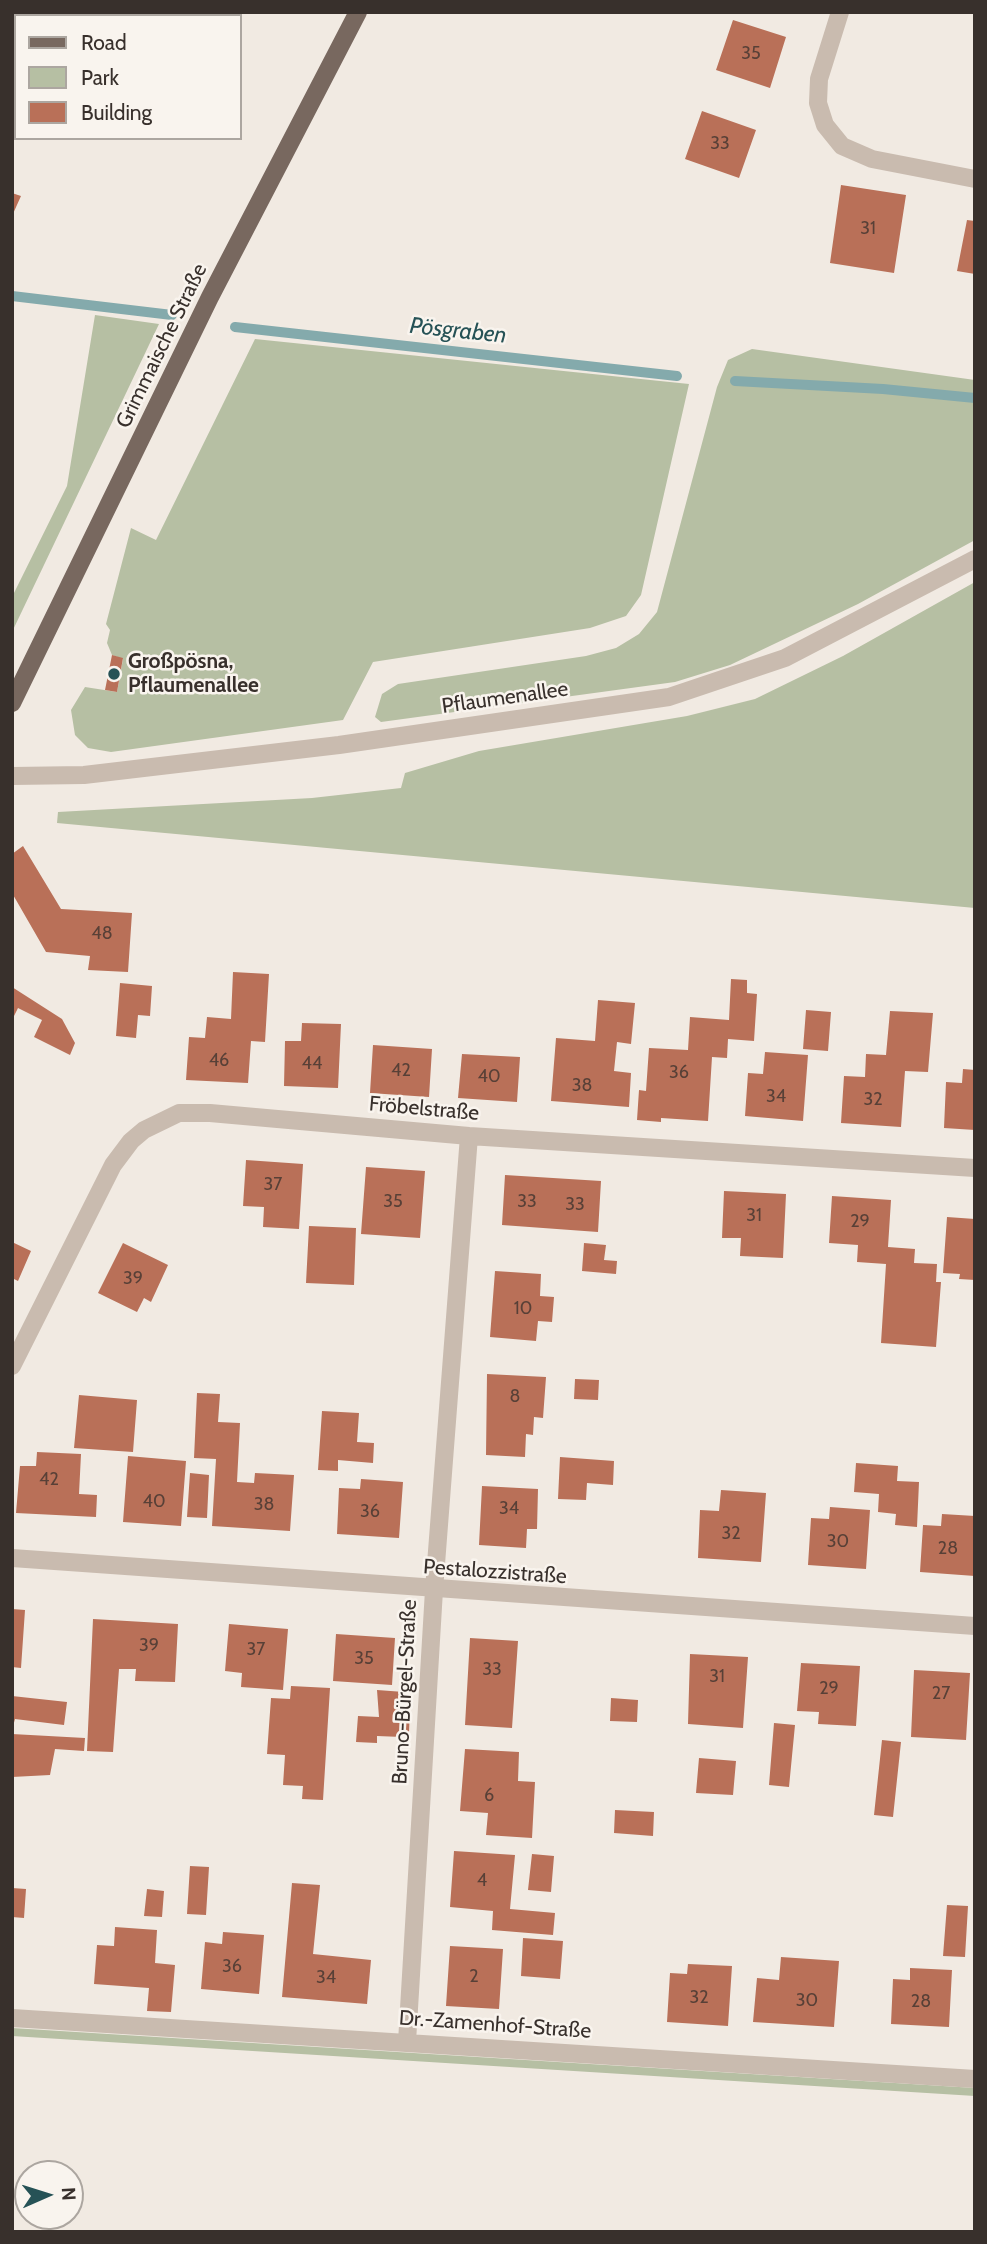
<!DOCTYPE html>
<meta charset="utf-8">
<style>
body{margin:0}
#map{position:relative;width:987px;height:2244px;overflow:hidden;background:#f1eae2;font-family:Cabin,sans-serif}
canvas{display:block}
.frame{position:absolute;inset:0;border:14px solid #38302c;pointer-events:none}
.legend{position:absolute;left:14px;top:14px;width:228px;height:126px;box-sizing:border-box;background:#f9f4ee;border:2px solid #aca6a0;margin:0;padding:9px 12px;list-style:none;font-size:21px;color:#38302c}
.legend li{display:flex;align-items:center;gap:14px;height:35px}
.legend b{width:35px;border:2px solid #aca6a0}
.north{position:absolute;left:14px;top:2160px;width:70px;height:70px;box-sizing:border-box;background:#f9f4ee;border:2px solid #aca6a0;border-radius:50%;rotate:87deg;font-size:19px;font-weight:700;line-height:28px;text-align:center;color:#38302c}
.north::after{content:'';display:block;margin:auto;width:24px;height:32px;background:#265256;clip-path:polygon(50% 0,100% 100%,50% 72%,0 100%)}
</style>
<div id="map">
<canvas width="987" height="2244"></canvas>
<div class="frame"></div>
<ul class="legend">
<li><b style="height:9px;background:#78685f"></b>Road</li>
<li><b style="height:19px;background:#b6bfa3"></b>Park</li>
<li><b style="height:19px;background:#b97058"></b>Building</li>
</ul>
<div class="north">N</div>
</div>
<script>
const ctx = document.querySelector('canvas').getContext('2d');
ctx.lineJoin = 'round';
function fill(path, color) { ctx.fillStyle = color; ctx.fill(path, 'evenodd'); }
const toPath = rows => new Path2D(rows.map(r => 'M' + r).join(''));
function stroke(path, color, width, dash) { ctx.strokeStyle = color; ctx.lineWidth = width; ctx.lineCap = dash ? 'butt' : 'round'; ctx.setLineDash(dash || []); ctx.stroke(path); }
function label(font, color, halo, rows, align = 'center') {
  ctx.font = font + ' Cabin,sans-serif'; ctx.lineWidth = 5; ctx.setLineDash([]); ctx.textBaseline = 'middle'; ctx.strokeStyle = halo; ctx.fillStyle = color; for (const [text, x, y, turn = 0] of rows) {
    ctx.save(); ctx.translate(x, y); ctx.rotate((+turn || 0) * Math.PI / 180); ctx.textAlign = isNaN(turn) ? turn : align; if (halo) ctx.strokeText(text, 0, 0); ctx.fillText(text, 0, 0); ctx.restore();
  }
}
fill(toPath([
 [95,315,159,324,12,632,12,597,67,486],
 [255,339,689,384,641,595,626,616,590,628,373,662,343,720,111,752,88,748,75,735,71,710,85,687,117,692,123,659,112,655,107,643,110,630,106,624,131,528,156,540],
 [752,349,975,380,975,540,858,604,730,665,675,682,381,722,375,717,382,694,398,684,586,656,616,648,639,634,657,612,717,387,728,360],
 [975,582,975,908,57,823,58,812,312,798,401,788,405,773,479,751,687,716,755,699,843,656],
 [12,2028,975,2088,975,2096,12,2036]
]), '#b6bfa3');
stroke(toPath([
 [12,296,172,315],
 [235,327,677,376],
 [735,381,883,389,975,398]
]), '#84aaac', 10);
fill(toPath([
 [77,12,141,12,139,16,84,16],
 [733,20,786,37,770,88,716,70],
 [702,111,756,130,739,178,685,159],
 [841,185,906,195,894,273,830,263],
 [12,193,21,196,12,216],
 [967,220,975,221,975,274,957,271],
 [112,655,123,658,117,692,105,690],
 [23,846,61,909,132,913,128,972,88,970,90,956,46,952,12,893,12,854],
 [233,972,269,974,265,1042,251,1041,248,1083,186,1080,189,1037,205,1038,207,1017,231,1019],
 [731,979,747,980,747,993,757,994,754,1041,728,1039,727,1058,712,1057,708,1121,661,1118,661,1122,637,1120,639,1090,646,1091,649,1048,688,1050,690,1017,729,1020],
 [120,983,152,986,150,1016,138,1015,136,1038,116,1036],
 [12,987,62,1019,75,1043,70,1055,34,1037,42,1020,18,1008,12,1020],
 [598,1000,635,1003,631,1044,617,1042,614,1071,631,1073,629,1107,551,1101,556,1038,595,1041],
 [806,1010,831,1012,828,1051,803,1049],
 [890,1011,933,1013,928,1072,905,1071,901,1127,841,1123,844,1076,865,1077,866,1054,886,1055],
 [302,1023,341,1024,338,1088,284,1086,285,1041,301,1041],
 [373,1045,432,1049,429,1097,370,1093],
 [765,1052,808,1055,803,1121,745,1116,748,1073,763,1074],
 [462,1054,520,1057,517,1102,458,1098],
 [963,1069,975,1070,975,1130,944,1128,946,1082,962,1083],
 [246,1160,303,1164,299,1229,263,1227,264,1207,243,1206],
 [366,1167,425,1171,420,1238,361,1234],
 [505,1175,601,1181,598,1232,502,1225],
 [724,1191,786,1194,783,1258,740,1256,741,1238,722,1238],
 [832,1196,891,1200,888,1247,915,1249,914,1263,937,1264,936,1282,941,1282,936,1347,881,1343,886,1264,857,1262,858,1245,829,1243],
 [947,1217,975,1219,975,1280,959,1279,960,1274,943,1273],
 [309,1226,356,1228,354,1285,306,1283],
 [12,1242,31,1251,18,1281,12,1278],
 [123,1243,168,1265,151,1302,144,1298,137,1312,98,1293],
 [584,1243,606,1245,604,1260,617,1261,616,1274,582,1271],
 [495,1271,541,1274,540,1296,554,1297,552,1322,538,1321,536,1341,490,1337],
 [487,1374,546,1377,543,1418,534,1417,533,1435,526,1434,525,1457,486,1455],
 [575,1379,599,1380,598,1400,574,1399],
 [197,1393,220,1394,218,1422,240,1423,237,1482,254,1483,255,1473,294,1475,290,1531,212,1526,216,1459,194,1458],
 [79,1395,137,1400,133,1452,74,1448],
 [322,1411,359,1413,357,1442,374,1443,373,1463,338,1460,338,1471,318,1470],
 [37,1452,81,1454,79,1494,97,1495,96,1517,16,1513,20,1466,36,1466],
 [128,1456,186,1461,181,1526,123,1522],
 [560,1457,614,1461,613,1485,587,1483,586,1500,558,1499],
 [856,1463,898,1466,897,1481,919,1482,917,1527,895,1525,896,1514,878,1512,879,1494,854,1492],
 [190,1473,209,1475,207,1518,187,1517],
 [361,1479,403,1482,399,1538,337,1534,339,1488,360,1489],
 [482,1486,538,1489,537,1529,527,1529,526,1548,479,1545],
 [721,1490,766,1493,761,1562,698,1558,700,1510,719,1511],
 [830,1507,870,1510,866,1569,808,1565,811,1518,829,1519],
 [942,1514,975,1516,975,1576,920,1572,923,1525,941,1526],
 [12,1609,25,1610,21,1668,12,1667],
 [93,1619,178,1624,175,1682,135,1681,136,1669,119,1669,113,1752,87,1751],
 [229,1624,288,1629,283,1690,241,1687,242,1673,225,1671],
 [336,1634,395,1638,392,1685,333,1681],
 [470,1638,518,1641,512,1728,465,1725],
 [690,1654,748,1657,743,1728,688,1724],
 [801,1663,860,1666,856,1726,818,1724,819,1712,797,1711],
 [914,1670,970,1673,966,1740,911,1737],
 [291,1686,330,1688,323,1800,302,1799,303,1786,283,1785,285,1755,267,1754,271,1698,290,1699],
 [377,1690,404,1692,403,1710,410,1710,409,1732,402,1732,402,1737,377,1736,377,1743,356,1742,358,1716,379,1717],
 [12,1696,67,1702,64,1725,15,1719,12,1730],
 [611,1698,638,1700,637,1722,610,1721],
 [774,1723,795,1725,789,1787,769,1785],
 [12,1734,85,1738,84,1751,55,1749,50,1775,12,1777],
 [882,1740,901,1742,893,1817,874,1815],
 [465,1749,519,1752,518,1781,535,1782,532,1838,486,1835,488,1813,460,1811],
 [699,1758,736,1761,733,1795,696,1793],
 [615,1810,654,1812,653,1836,614,1833],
 [454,1851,515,1855,510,1909,555,1913,553,1935,492,1930,493,1911,450,1907],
 [532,1854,554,1856,551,1892,528,1890],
 [190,1866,209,1867,206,1915,187,1914],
 [292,1883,320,1885,313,1954,371,1960,367,2004,282,1997],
 [12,1888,26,1889,24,1918,12,1917],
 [147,1889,164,1891,162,1917,144,1916],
 [947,1905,968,1906,965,1957,943,1956],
 [115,1927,157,1930,155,1963,175,1965,171,2012,147,2011,149,1988,94,1984,97,1945,114,1946],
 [223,1932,264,1935,259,1994,201,1989,205,1942,222,1944],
 [523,1938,563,1941,560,1979,521,1976],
 [450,1946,503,1949,499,2009,446,2006],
 [781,1957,839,1961,834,2027,753,2022,757,1978,779,1980],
 [688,1964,732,1966,728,2026,667,2022,670,1973,687,1974],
 [910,1968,952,1970,949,2027,891,2024,893,1979,910,1980]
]), '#b97058');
stroke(toPath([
 [840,12,819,79,818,103,825,125,842,146,872,159,975,179],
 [12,776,84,775,339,745,669,697,785,658,975,559],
 [12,1366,113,1165,131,1141,144,1130,179,1113,210,1113,469,1136,975,1168],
 [12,1558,975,1626],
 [12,2018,975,2079],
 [407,2042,434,1590,469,1136]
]), '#c9bbaf', 18);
stroke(toPath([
 [12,703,210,297,358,12]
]), '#78685f', 18);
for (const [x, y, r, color] of [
 [114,674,7,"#265256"]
]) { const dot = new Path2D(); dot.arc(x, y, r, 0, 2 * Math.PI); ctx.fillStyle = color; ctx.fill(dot); stroke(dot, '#f9f4ee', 2.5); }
label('18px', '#584037', null, [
 ["35",751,54],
 ["33",720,144],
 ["31",868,229],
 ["48",102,934],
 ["46",219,1061],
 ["44",312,1064],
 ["42",401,1071],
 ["36",679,1073],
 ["40",489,1077],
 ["38",582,1086],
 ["34",776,1097],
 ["32",873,1100],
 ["37",273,1185],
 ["35",393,1202],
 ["33",527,1202],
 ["33",575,1205],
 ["31",754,1216],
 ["29",860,1222],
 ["39",133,1279],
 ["10",523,1309],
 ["8",515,1397],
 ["42",49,1480],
 ["40",154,1502],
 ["38",264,1505],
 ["34",509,1509],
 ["36",370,1512],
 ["32",731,1534],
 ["30",838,1542],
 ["28",948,1549],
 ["39",149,1646],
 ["37",256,1650],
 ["35",364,1659],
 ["33",492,1670],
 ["31",717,1677],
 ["29",829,1689],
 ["27",941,1694],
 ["6",489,1796],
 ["4",482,1881],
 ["36",232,1967],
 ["2",474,1977],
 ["34",326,1978],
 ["32",699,1998],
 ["30",807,2001],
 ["28",921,2002]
]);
label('21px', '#38302c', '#f9f4ee', [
 ["Grimmaische Straße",162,346,-64],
 ["Pflaumenallee",505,698,-8],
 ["Fröbelstraße",424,1109,5],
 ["Pestalozzistraße",495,1572,4],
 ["Bruno-Bürgel-Straße",405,1692,-87],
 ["Dr.-Zamenhof-Straße",495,2025,4]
]);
label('bold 21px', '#38302c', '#f9f4ee', [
 ["Großpösna,",128,662],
 ["Pflaumenallee",128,686]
], 'left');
label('italic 23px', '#265256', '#f9f4ee', [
 ["Pösgraben",458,331,6]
]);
</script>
